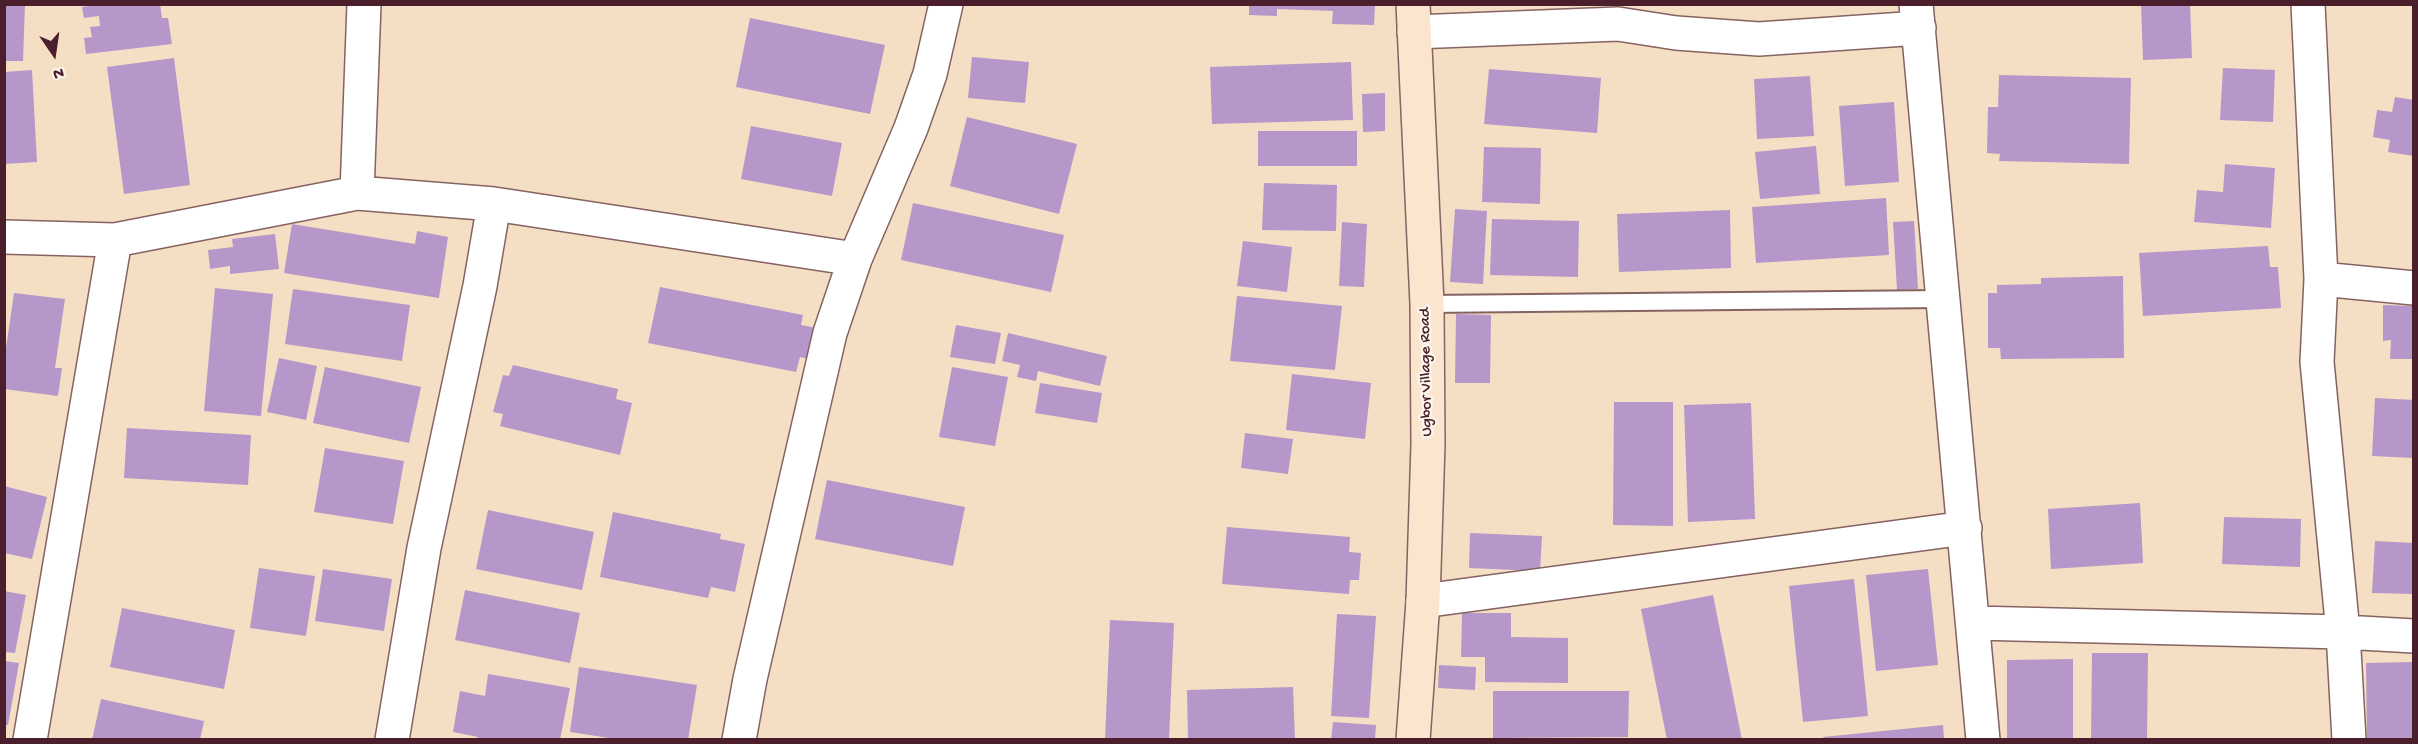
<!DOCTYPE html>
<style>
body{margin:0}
#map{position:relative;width:2418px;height:744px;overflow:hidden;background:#f5dfc4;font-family:"Gochi Hand",sans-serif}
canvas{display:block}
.frame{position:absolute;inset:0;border:6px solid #4a1f2b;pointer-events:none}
.north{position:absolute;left:24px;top:24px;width:60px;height:60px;-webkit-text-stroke:4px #fbf7ec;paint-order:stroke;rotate:167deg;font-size:16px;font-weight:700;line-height:24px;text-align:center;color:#4a1f2b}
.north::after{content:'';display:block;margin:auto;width:21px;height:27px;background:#4a1f2b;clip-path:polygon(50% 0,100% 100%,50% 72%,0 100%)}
</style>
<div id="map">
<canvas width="2418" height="744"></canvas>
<div class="frame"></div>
<div class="north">N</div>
</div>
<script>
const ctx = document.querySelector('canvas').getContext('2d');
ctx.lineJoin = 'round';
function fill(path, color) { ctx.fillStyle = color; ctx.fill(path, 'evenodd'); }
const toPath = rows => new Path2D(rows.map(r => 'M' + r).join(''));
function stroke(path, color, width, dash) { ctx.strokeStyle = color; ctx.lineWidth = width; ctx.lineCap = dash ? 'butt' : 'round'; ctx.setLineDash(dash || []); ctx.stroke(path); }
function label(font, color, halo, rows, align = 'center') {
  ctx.font = font + ' "Gochi Hand",sans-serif'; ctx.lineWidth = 4.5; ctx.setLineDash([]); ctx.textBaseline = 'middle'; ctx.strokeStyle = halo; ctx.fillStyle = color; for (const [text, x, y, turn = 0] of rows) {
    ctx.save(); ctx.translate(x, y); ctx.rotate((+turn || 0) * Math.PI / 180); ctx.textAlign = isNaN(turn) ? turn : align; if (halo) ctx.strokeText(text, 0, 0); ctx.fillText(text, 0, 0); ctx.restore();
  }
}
fill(toPath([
 [4,4,25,4,23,61,4,61],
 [102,4,160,4,162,18,168,18,172,44,86,54,84,38,92,37,90,27,100,26,99,16,84,18,82,7],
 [1249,4,1375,4,1374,25,1332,24,1333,11,1277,9,1277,16,1249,15],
 [2141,4,2190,4,2192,58,2143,60],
 [750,18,885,45,870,114,736,87],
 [972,57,1029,62,1025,103,968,98],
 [174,58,190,185,124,194,107,67],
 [1351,62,1353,120,1212,124,1210,67],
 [2223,68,2275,70,2273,122,2220,120],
 [1489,69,1601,78,1597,133,1484,124],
 [32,70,37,162,4,164,4,72],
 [1999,75,2131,78,2129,164,1999,161,2000,154,1987,153,1988,107,1998,107],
 [1810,76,1814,136,1757,139,1754,79],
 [1385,93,1385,131,1363,132,1362,94],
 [2395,97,2414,100,2414,156,2388,152,2390,140,2373,137,2377,110,2392,112],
 [1894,102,1899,182,1845,186,1839,106],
 [967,117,1077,144,1059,214,950,186],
 [751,126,842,143,832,196,741,179],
 [1258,131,1357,131,1357,166,1258,166],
 [1816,146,1820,194,1760,199,1755,152],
 [1484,147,1541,148,1540,204,1482,202],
 [2225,164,2275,168,2271,228,2194,222,2197,190,2223,192],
 [1264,183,1337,185,1336,231,1262,230],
 [1886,198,1889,255,1756,263,1752,207],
 [913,203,1064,235,1051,292,901,260],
 [1455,209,1487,211,1483,284,1450,282],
 [1730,210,1731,268,1619,272,1617,214],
 [1492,219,1579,221,1578,277,1490,275],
 [1914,221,1918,289,1897,290,1893,222],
 [1342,222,1367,224,1364,287,1339,286],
 [292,224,415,244,417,231,448,237,439,298,284,273],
 [275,234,279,269,230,274,230,266,210,269,208,250,233,247,232,239],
 [1243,241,1292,247,1287,292,1237,286],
 [2268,246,2270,267,2278,267,2281,308,2143,316,2139,253],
 [2123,276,2124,358,2001,359,2000,348,1988,348,1988,293,1997,293,1997,285,2041,284,2041,278],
 [660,287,803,315,801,325,817,328,810,359,800,357,796,372,648,343],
 [215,288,273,294,261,416,204,411],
 [293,289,410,305,402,361,285,344],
 [14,293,65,299,55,368,62,368,58,396,4,389,4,362],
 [1237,296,1342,306,1335,370,1230,361],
 [2383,305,2414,306,2414,359,2390,359,2391,340,2383,341],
 [1456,314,1491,315,1490,383,1455,383],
 [956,325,1001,333,995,364,950,357],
 [1008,333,1107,356,1100,386,1038,371,1036,381,1017,377,1020,365,1002,361],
 [279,358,317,366,306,420,267,412],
 [513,365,618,389,616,399,632,403,620,455,500,426,503,414,493,412,503,375,509,376],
 [325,367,421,387,409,443,313,423],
 [952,367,1008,377,995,446,939,437],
 [1292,374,1371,383,1365,439,1286,430],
 [1040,383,1102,393,1097,423,1035,413],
 [2375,398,2414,400,2414,458,2372,456],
 [1614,402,1673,402,1673,526,1613,525],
 [1751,403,1755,519,1688,522,1684,405],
 [127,428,251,435,248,485,124,478],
 [1245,433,1293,439,1288,474,1241,468],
 [325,448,404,461,393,524,314,512],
 [827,480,965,507,953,566,815,539],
 [4,486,47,497,32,559,4,553],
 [2140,503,2143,563,2051,569,2048,509],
 [488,510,594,532,582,590,476,569],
 [613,512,721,534,720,539,745,544,735,592,711,587,708,598,600,577],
 [2224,517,2301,519,2300,567,2222,564],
 [1227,527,1350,537,1349,552,1361,553,1359,580,1350,580,1349,594,1222,584],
 [1470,533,1542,536,1540,571,1469,568],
 [2375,541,2414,543,2414,594,2372,593],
 [259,568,315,576,306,636,250,628],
 [323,569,392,579,384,631,315,621],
 [1928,569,1938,665,1876,671,1866,575],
 [1854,579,1868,716,1803,722,1789,586],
 [465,590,580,613,570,663,455,640],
 [4,591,26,595,15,653,4,652],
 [1713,595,1742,740,1667,740,1641,609],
 [122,608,235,630,224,689,110,667],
 [1462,613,1511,613,1511,637,1568,638,1568,683,1485,682,1485,657,1461,657],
 [1337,614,1376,616,1369,718,1331,716],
 [1110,620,1174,623,1169,740,1105,740],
 [2092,653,2148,653,2147,740,2091,740],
 [2073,659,2073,738,2007,738,2007,660],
 [4,661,19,663,8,725,4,725],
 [2414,662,2414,740,2367,740,2366,663],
 [1439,665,1476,667,1475,690,1438,688],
 [579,667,697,685,688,740,622,740,570,732],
 [488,674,570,688,560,740,477,740,478,737,453,732,460,691,485,696],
 [1293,687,1295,740,1188,740,1187,690],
 [1493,691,1629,691,1628,737,1493,738],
 [101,699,204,721,200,740,92,740],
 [1333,722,1376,725,1375,740,1331,740],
 [1943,725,1944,740,1824,740,1823,737]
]), '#b697c9');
const lane = toPath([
 [1427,304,1942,299]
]);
const street = toPath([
 [1916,4,1983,740],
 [2308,4,2321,279,2317,362,2343,632,2349,740],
 [1414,32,1618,24,1676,33,1759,39,1919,28],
 [357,193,364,4],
 [4,237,115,240,357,193,494,204,855,259],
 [2321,279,2414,288],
 [1423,601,1965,528],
 [1974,623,2343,632,2414,636],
 [30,740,115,240],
 [392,740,424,548,480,286,494,204],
 [739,740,750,679,830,333,855,259,911,128,930,74,946,4]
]);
const secondary = toPath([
 [1413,4,1427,304,1428,444,1423,601,1413,740]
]);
stroke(lane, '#866261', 20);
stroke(street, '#866261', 36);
stroke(secondary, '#866261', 36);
stroke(lane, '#fff', 16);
stroke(street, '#fff', 33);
stroke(secondary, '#fbe5cf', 33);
label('16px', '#4a1f2b', '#fbf7ec', [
 ["Ugbor Village Road",1427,372,-91]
]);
</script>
